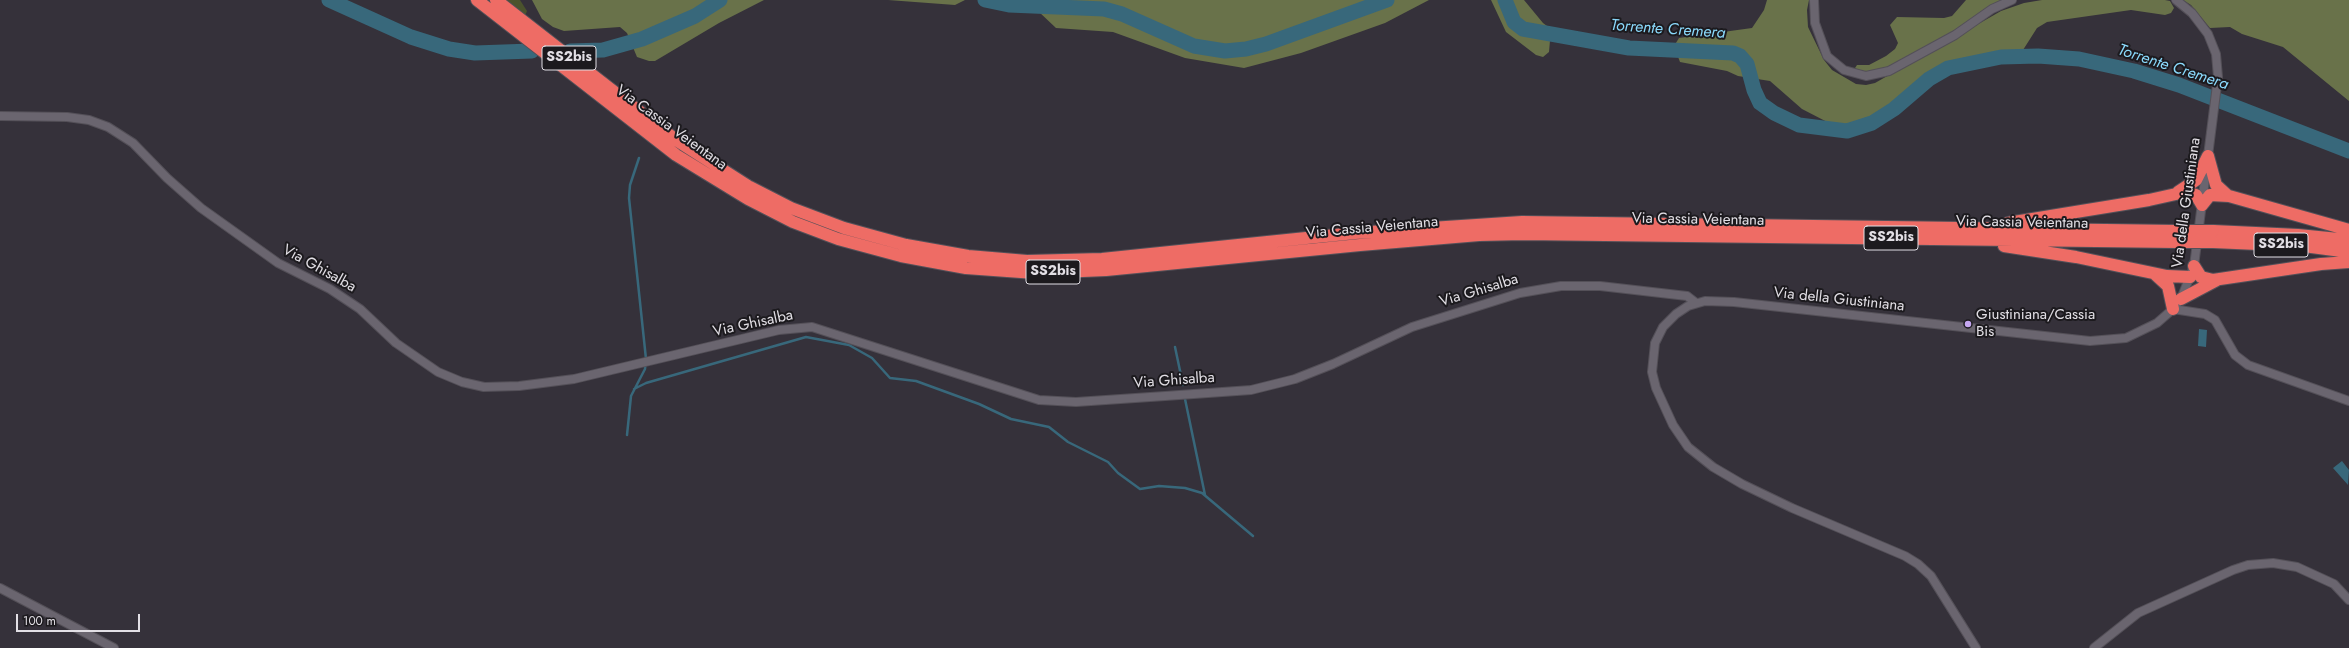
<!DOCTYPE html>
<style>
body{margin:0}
#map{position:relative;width:2349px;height:648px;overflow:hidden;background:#35313a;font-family:Jost,sans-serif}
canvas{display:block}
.scale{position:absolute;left:16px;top:614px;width:124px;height:18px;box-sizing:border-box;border:2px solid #e2dfe5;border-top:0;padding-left:5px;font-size:12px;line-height:14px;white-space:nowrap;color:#e2dfe5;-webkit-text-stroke:3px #1c1a1e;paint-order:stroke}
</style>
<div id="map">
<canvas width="2349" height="648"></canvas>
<div class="scale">100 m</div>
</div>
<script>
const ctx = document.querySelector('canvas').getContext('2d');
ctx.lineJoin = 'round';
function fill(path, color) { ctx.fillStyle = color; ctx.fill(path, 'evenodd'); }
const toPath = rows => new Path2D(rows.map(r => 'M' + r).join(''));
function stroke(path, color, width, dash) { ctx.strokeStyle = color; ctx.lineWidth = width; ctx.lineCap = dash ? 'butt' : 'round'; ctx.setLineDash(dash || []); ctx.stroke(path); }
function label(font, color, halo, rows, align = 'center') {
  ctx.font = font + ' Jost,sans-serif'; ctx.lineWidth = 4; ctx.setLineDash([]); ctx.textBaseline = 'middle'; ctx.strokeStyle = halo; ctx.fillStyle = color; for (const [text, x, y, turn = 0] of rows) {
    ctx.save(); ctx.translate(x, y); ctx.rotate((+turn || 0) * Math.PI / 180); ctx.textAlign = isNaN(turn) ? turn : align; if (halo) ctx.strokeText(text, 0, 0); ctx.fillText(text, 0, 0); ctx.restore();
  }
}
fill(toPath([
 [507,0,520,0,527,11,525,16]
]), '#4b532d');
fill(toPath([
 [532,0,764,0,719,23,655,61,649,61,637,57,627,33,620,27,564,31,553,27,542,19],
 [888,0,965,0,955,5],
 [977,0,1429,0,1385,23,1301,53,1244,68,1185,58,1113,32,1056,28,1038,11],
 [1491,0,1524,0,1543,23,1551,29,1549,52,1543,57,1536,55,1506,32],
 [1767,0,1809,0,1807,10,1808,27,1824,60,1832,70,1856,84,1866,85,1875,83,2001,11,2024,3,2042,0,2165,0,2170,1,2174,8,2171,13,2165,15,2131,10,2047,22,2037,28,2023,50,2014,55,1979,57,1943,67,1930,73,1921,83,1919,92,1911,101,1884,115,1845,125,1833,125,1802,109,1770,81,1738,76,1727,71,1680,62,1674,46,1679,38,1752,28,1764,10],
 [1966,0,2004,0,1956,31,1882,72,1859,72,1855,68,1857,65,1869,65,1886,56,1895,49,1898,43,1890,25,1897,17,1944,18,1952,16],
 [2183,0,2349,0,2349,101,2283,47,2242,34,2230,27,2210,28,2191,5]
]), '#69724a');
fill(toPath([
 [2199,329,2207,330,2206,347,2198,346],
 [2342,461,2349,470,2348,485,2333,468]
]), '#38687b');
stroke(toPath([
 [1175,347,1183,385],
 [634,389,646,383,806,337,849,345,872,358,890,378,916,381,979,404,1011,419,1049,427,1068,442,1108,462,1118,473,1140,489,1159,486,1185,488,1202,493,1253,536],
 [1185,399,1205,495],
 [627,435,631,396,645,369,646,359,629,198,630,185,639,158]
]), '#38687b', 2.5);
stroke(toPath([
 [329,0,411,37,449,49,475,53,532,51],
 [985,0,1009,5,1104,9,1122,14,1194,46,1225,51,1246,49,1266,44,1387,0],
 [1505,0,1514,22,1523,29,1629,48,1733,53,1740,56,1747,64,1754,90,1760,103,1774,113,1799,125,1847,131,1872,123,1894,109,1929,79,1948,68,2001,57,2038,56,2079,59,2134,71,2179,85,2349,151],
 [570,51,603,50,642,39,695,16,720,0]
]), '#38687b', 15);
const minor = toPath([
 [1814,0,1815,23,1827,56,1844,70,1866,76,1889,71,1955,35,1992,9,2012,0],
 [0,116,67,117,89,120,108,127,133,143,167,178,201,208,278,263,330,289,360,309,396,343,438,372,462,382,484,387,519,386,574,379,779,330,812,327,1039,400,1076,402,1165,396,1251,390,1295,379,1333,364,1412,327,1520,293,1561,286,1600,286,1687,296,1696,303],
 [2173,309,2205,314,2215,320,2235,355,2248,365,2349,401],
 [0,588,114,648],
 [1976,648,1931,576,1918,564,1905,556,1792,508,1742,484,1713,467,1688,447,1673,425,1656,388,1652,372,1655,343,1663,327,1676,314,1688,306,1705,301,1734,302,2090,341,2126,338,2157,323,2173,309,2181,299,2194,266,2218,77,2216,54,2208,34,2192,13,2176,0],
 [2094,648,2138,613,2233,570,2248,565,2273,563,2297,567,2334,584,2349,600]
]);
const highway = toPath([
 [477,0,676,155,748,199,793,222,838,239,901,256,966,268,1035,273,1106,270,1360,245,1479,235,1523,234,2178,242],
 [496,0,676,140,748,186,791,208,844,228,906,245,968,256,1027,261,1102,259,1355,233,1522,222,2178,231],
 [2208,156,2216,185,2228,196],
 [2178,192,2196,180,2208,156],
 [2202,205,2210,195,2229,196,2349,230],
 [2008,223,2149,200,2185,192,2196,195,2202,205],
 [2213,231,2298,235,2349,240],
 [2213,242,2304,246,2349,252],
 [2004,246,2076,257,2167,276,2190,277],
 [2194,266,2201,277,2213,280,2321,264,2349,262],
 [2156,275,2168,286,2173,309],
 [2181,299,2217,280]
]);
stroke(minor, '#545058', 10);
stroke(highway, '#545058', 14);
stroke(minor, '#6a656f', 8);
stroke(highway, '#ee6c65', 12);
const highwayBridge = toPath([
 [2178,231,2213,231],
 [2178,242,2213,242]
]);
stroke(highwayBridge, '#545058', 14, []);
stroke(highwayBridge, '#ee6c65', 12);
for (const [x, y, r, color] of [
 [1968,324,4,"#c5a7f1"]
]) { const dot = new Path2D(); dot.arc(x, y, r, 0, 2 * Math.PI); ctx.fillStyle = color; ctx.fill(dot); stroke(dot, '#1c1a1e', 1.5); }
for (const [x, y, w] of [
 [569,58,54],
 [1891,238,54],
 [2281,245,54],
 [1053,272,54]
]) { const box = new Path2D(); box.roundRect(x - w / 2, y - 12, w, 24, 3); ctx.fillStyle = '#1c1a1e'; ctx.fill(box); stroke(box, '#e2dfe5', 1); }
label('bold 14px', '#e2dfe5', null, [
 ["SS2bis",569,58],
 ["SS2bis",1891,238],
 ["SS2bis",2281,245],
 ["SS2bis",1053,272]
]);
label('15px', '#e2dfe5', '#1c1a1e', [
 ["Via Cassia Veientana",671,128,36],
 ["Via della Giustiniana",2187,203,-82],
 ["Via Cassia Veientana",1698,220,1],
 ["Via Cassia Veientana",2022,223,1],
 ["Via Cassia Veientana",1372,228,-5],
 ["Via Ghisalba",319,269,29],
 ["Via Ghisalba",1479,291,-17],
 ["Via della Giustiniana",1839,300,6],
 ["Via Ghisalba",753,324,-12],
 ["Via Ghisalba",1174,381,-4]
]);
label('15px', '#e2dfe5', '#1c1a1e', [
 ["Giustiniana/Cassia",1976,315],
 ["Bis",1976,332]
], 'left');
label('italic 16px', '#8ad9fb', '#1c1a1e', [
 ["Torrente Cremera",1668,30,4],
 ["Torrente Cremera",2173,68,18]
]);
</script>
